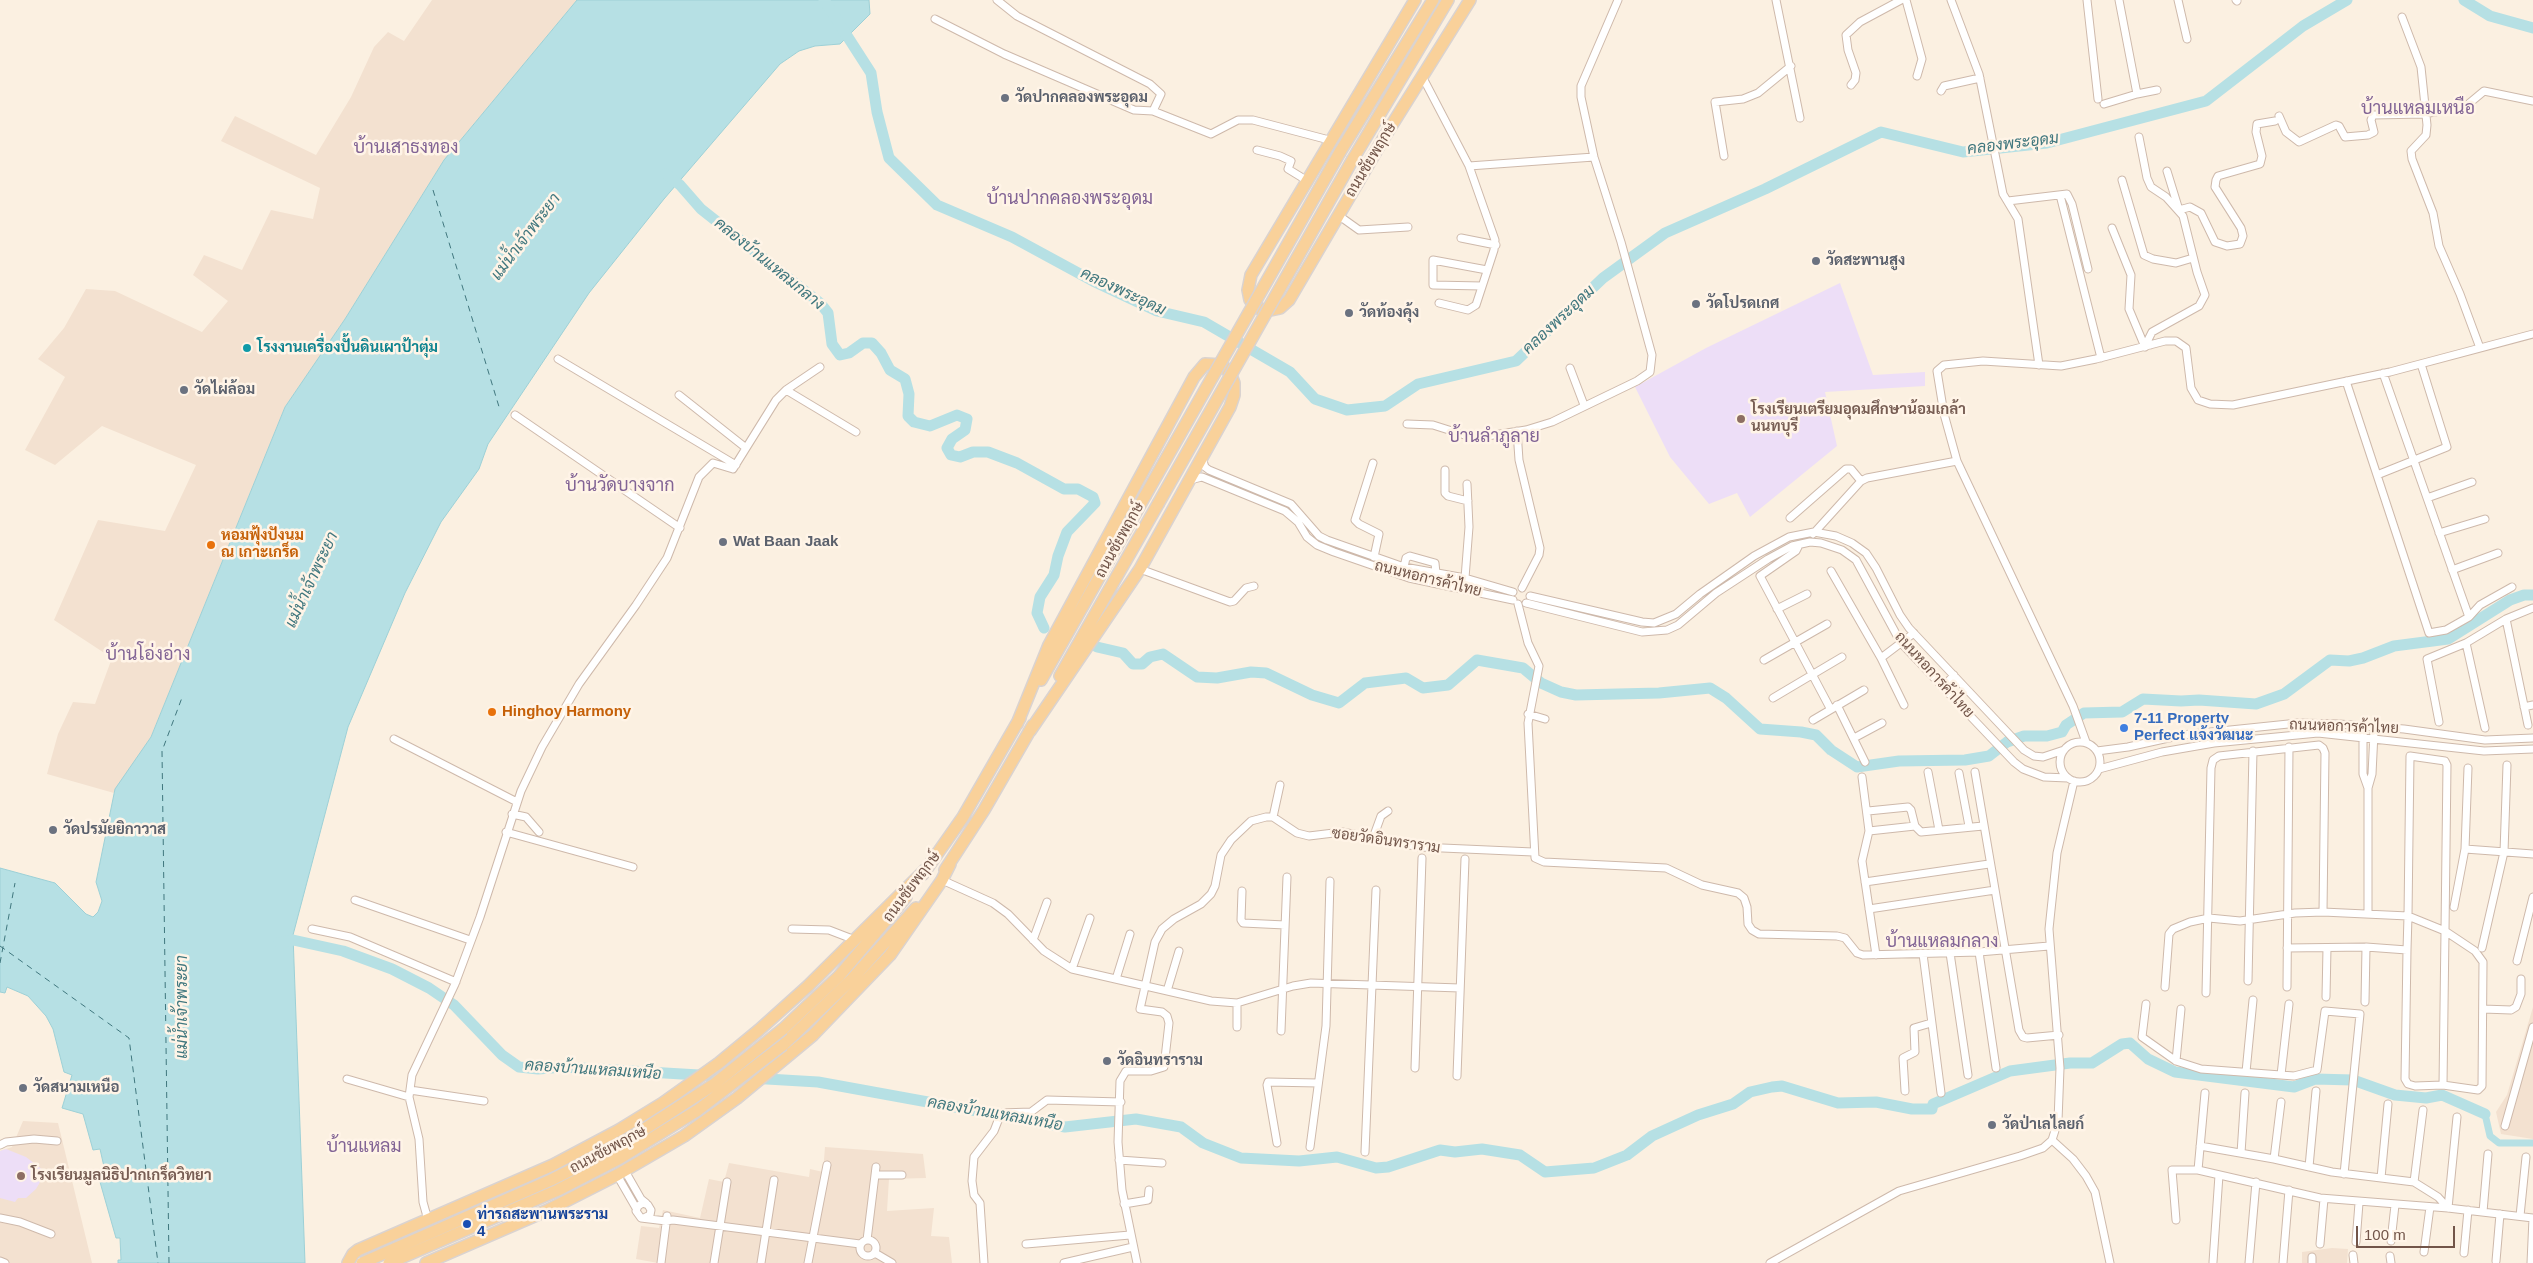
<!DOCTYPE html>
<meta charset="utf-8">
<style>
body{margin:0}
#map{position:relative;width:2533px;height:1263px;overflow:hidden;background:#fbf0e1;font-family:Arial,sans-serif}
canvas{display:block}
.scale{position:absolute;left:2356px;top:1226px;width:99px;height:22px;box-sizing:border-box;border:2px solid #725549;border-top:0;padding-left:6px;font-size:15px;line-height:18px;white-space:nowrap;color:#725549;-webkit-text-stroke:4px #fff4e7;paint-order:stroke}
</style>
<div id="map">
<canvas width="2533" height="1263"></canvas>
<div class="scale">100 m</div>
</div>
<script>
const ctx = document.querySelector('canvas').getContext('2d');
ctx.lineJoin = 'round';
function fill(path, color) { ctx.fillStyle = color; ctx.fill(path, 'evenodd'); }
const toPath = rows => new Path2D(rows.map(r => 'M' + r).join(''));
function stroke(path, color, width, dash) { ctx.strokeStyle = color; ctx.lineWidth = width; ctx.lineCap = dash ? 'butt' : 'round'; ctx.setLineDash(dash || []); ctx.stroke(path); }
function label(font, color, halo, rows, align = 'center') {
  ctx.font = font + ' Arial,Sarabun,sans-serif'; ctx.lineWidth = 5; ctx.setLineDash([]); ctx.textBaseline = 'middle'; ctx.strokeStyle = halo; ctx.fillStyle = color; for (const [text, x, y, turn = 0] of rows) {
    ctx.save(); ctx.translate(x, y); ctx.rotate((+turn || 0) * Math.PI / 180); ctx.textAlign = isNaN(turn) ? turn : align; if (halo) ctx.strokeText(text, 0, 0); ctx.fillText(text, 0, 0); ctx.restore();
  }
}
fill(toPath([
 [432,0,577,0,444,160,345,319,285,407,151,737,114,793,47,774,58,734,73,702,95,704,112,658,54,620,98,520,165,531,196,465,102,426,55,465,25,450,65,377,38,359,64,328,86,289,115,291,202,332,228,301,193,275,204,255,242,270,271,210,313,219,320,188,221,141,235,116,316,155,351,97,374,47,388,32,404,41],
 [2533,1007,2533,1139,2501,1134,2496,1112,2507,1095],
 [23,1121,58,1123,92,1263,0,1263,0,1151,12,1147],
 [825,1147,923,1154,926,1178,889,1179,887,1211,934,1208,931,1236,949,1237,952,1263,658,1263,636,1259,641,1226,659,1228,663,1210,700,1218,709,1179,724,1182,729,1163,809,1177,810,1169,823,1172],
 [2332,1248,2348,1249,2347,1263,2302,1263,2302,1252]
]), '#f3e1d0');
fill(toPath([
 [1840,283,1873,375,1925,372,1925,386,1825,392,1837,446,1750,517,1737,493,1709,504,1670,457,1635,387,1706,348],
 [6,1149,26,1157,43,1170,40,1175,43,1177,36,1189,26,1198,18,1198,15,1202,0,1198,0,1151]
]), '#eddef7');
const water = toPath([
 [577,0,869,0,870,14,840,44,815,46,799,51,780,64,664,199,589,293,488,444,479,469,441,522,405,593,348,727,293,935,305,1263,118,1263,118,1260,121,1260,120,1238,116,1238,100,1182,107,1180,100,1149,93,1150,83,1114,62,1108,72,1075,64,1072,53,1029,46,1016,28,996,7,987,5,993,0,992,0,868,55,883,86,914,93,917,98,912,102,901,96,882,115,789,151,737,285,407,345,319,444,160,577,0]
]);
fill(water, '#b6e0e4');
stroke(water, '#9dd0d6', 1);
stroke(toPath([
 [2485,1114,2490,1136,2499,1143,2533,1143]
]), '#b6e0e4', 7);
stroke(toPath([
 [824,0,871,73,877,112,889,158,937,205,1012,237,1093,281,1157,311,1204,322,1290,372,1315,399,1347,410,1385,406,1418,384,1516,361,1603,278,1665,233,1765,189,1881,132,1963,152,2047,143,2206,101,2303,26,2347,0],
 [2464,0,2490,16,2533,28],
 [666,174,680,185,701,209,820,303,828,313,832,344,840,355,849,353,863,343,872,343,881,353,890,370,905,379,909,394,908,416,914,422,930,426,957,415,967,419,965,430,952,439,947,448,951,455,960,457,973,452,988,452,1017,463,1064,489,1078,489,1093,497,1095,503,1067,532,1058,556,1054,575,1040,597,1037,613,1044,628],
 [1097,647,1123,653,1133,664,1142,664,1150,657,1163,654,1197,677,1217,678,1251,672,1266,673,1312,695,1339,703,1365,683,1406,678,1423,688,1448,685,1477,660,1523,668,1541,683,1561,692,1576,695,1659,693,1710,688,1726,698,1760,729,1801,732,1816,735,1831,750,1857,767,1899,761,1965,760,1989,756,2007,742,2024,736,2047,736,2062,732,2066,725,2084,713,2122,712,2143,699,2181,701,2199,700,2256,704,2284,694,2330,660,2349,661,2363,658,2394,646,2448,639,2510,600,2524,595,2533,595],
 [279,943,293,940,343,951,392,969,429,988,454,1005,502,1055,519,1067,538,1069,563,1067,818,1082,1065,1127,1136,1119,1181,1127,1203,1143,1241,1158,1299,1161,1337,1157,1376,1168,1388,1167,1440,1150,1455,1152,1482,1149,1520,1155,1545,1172,1594,1168,1627,1155,1652,1136,1698,1115,1733,1104,1750,1092,1772,1087,1782,1086,1838,1103,1876,1102,1912,1109,1932,1109,1933,1104,2010,1071,2070,1063,2092,1063,2122,1044,2130,1043,2148,1059,2175,1072,2294,1087,2315,1079,2353,1080,2395,1095,2426,1098,2442,1095,2485,1114]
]), '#b6e0e4', 11);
stroke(toPath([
 [433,190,500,410],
 [0,946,129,1038,158,1263],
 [0,963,15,883],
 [169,1263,162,751,183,695]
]), '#40777e', 1, [6, 5]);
const street = toPath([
 [997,0,1017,16,1150,84,1161,94,1153,111],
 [1776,0,1800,118],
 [1906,0,1922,59,1917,76],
 [1951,0,1979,74,2003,194,2018,219,2039,365],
 [2087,0,2098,99],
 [2119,0,2137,94,2157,90],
 [2178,0,2187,39],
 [2236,0,2237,1],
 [2402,17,2421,67,2427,125,2426,135,2411,151,2412,159,2433,213,2439,246,2460,294,2480,348],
 [935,19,1004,54,1134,110,1153,111,1211,134,1238,120,1253,120,1329,140],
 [1422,76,1469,166,1495,240,1494,250,1476,305,1468,310,1439,303],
 [1851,85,1855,80,1856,73,1848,50,1846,35,1860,22,1901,0],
 [1941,91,1944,86,1980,78],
 [2104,104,2137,94],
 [2279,116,2286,132,2299,142,2336,125,2339,126,2345,137,2368,135,2374,132,2371,120,2373,115,2424,114,2466,106,2484,91,2533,101],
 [2139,137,2147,178,2151,187,2166,197,2183,216,2197,272,2205,295,2199,306,2152,332,2147,342,2150,345],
 [1257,150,1280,156,1291,161,1288,169,1306,180],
 [1724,156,1715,102,1743,99,1758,93,1791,66],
 [1469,166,1594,157],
 [2167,171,2179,210,2190,207,2201,213,2215,242,2227,246,2240,244,2243,236,2241,228,2215,187,2216,180,2218,176,2260,164,2262,156,2256,132,2257,124,2275,121],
 [2122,180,2144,255,2153,259,2176,263,2193,258],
 [2060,195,2101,358],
 [2008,201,2067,194,2072,204,2088,269],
 [1338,215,1359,230,1408,227],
 [2112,228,2131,275,2129,309,2145,347],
 [1461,238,1496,245],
 [1482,286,1433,285,1433,260,1487,270],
 [558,359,736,465],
 [1570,368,1584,405],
 [2346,381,2429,633,2446,630,2469,617,2383,373],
 [786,390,856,432],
 [679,395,746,448],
 [515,415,680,528],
 [1407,424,1433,425,1474,438,1526,430,1552,422,1637,381,1650,372,1652,355,1621,242,1594,157,1581,97,1581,86,1618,0],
 [1517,431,1519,460,1540,548,1539,555,1522,588],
 [1202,458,1205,467,1209,470,1291,504,1319,536,1327,540,1404,567,1465,578,1513,592],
 [1373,463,1355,520,1359,524,1379,534,1374,557],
 [1445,470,1445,493,1448,496,1468,501],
 [2377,475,2447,447,2421,364],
 [1190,480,1202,477,1285,511,1298,522,1307,537,1317,545,1334,552,1409,578,1513,600],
 [2427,498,2472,482],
 [1790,518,1846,469,1851,469,1861,481],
 [2439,533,2485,519],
 [1813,534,1861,481,1867,478,1957,461],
 [1799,545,1796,551,1760,576,1830,708],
 [1404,567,1406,558,1410,556,1435,563,1436,573],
 [1140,569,1230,602,1234,601,1246,588,1254,586],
 [2452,570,2498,553],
 [1831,571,1881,658,1904,705],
 [1465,578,1469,527,1467,484],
 [1530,596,1642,622,1654,623,1676,614,1700,594,1754,556,1789,537,1814,532,1836,536,1852,543,1866,553,1876,568,1900,615,1909,628,2024,750,2034,756,2043,757,2064,750],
 [1526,603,1642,632,1667,630,1678,625,1716,593,1768,559,1792,546,1810,542,1821,543,1842,550,1856,560,1901,643,2014,762,2023,769,2044,777,2068,778],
 [1518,604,1528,643,1539,666,1528,723,1535,858,1544,862,1666,868,1702,885,1738,893,1744,898,1747,907,1748,924,1752,930,1759,934,1837,936,1845,938,1857,953,1863,955,1979,952,2049,946],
 [1777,609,1807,594],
 [2469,617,2480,605,2512,587],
 [2506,619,2528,725],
 [2466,643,2485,728],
 [1881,658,1914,633],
 [1764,660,1827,624],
 [1944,686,1954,675],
 [1773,698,1842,657],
 [1837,705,1865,762],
 [2524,707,2533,705],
 [1528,714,1545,719],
 [1813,720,1864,690],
 [2439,722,2427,659,2466,643,2506,619,2533,608],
 [2363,726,2363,774,2368,788],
 [1854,738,1882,723],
 [394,739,517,802],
 '2060 762a20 20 0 1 1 40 0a20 20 0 1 1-40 0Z',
 [2086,742,2073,706,1957,461,1944,414,1937,371,1944,365,1983,361,2061,366,2096,359,2165,341,2176,341,2186,348,2191,388,2198,400,2210,404,2233,405,2390,372,2533,334],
 [2097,751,2128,747,2182,735,2298,723,2339,724,2404,729,2485,740,2533,738],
 [2099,769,2162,752,2214,743,2318,733,2484,751,2533,749],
 [1928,772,1939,830],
 [1975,772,2019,1030,2023,1037,2027,1038,2059,1035],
 [1959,773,1969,826],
 [1862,777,1869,831,1862,861,1876,955],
 [1868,811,1908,807,1911,810,1915,826,1921,832,1983,826],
 [512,814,526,817,539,832],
 [1273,817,1280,785],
 [1869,831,1915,826],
 [506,832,633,867],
 [1373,838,1381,816,1388,811],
 [2465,849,2533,854],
 [942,880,993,903,1008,914,1044,951,1072,969,1211,1001,1237,1003,1293,986,1311,983,1460,988],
 [1865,882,1989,864],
 [1242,891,1241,920,1243,923,1285,925],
 [355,900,470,940],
 [2454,907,2465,849,2468,768],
 [1869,909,1995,890],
 [2368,913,2368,788,2372,774,2374,733],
 [312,929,350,937,456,982],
 [792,929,829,930,855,940],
 [1033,940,1047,902],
 [2287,948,2366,947,2407,950],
 [2482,948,2504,852,2507,765],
 [1979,952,1996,1068],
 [1950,953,1968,1075],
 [1923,954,1941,1093],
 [2517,961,2533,897],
 [1072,969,1090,918],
 [1116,979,1130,934],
 [2248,981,2253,751],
 [2165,987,2169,934,2173,929,2190,922,2209,918,2240,921,2295,913,2323,912,2408,916,2445,931,2475,951,2483,962,2482,1086,2478,1090,2443,1085,2415,1086,2408,1084,2405,1079,2407,950,2408,916,2410,756,2445,761,2447,765,2445,931,2443,1085],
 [2287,987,2289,747],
 [1167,991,1179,951],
 [2206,993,2211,768,2213,760,2219,756,2319,745,2323,748,2325,753,2323,912],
 [2326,997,2327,948],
 [2365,1002,2366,947],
 [1237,1003,1237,1027],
 [2146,1004,2142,1037,2176,1061,2201,1069,2294,1076,2317,1070,2325,1011,2360,1014,2344,1174],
 [2483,1009,2511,1010,2516,1007,2521,994,2521,979],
 [1281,1031,1287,877],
 [2176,1061,2181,1009],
 [1415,1068,1422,858],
 [2246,1072,2253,1000],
 [2281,1075,2289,1004],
 [1457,1076,1465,859],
 [347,1079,409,1097],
 [410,1090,484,1101],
 [1905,1091,1903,1058,1915,1052,1914,1028,1931,1023],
 [2505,1126,2533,1027],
 [2052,1140,2073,1159,2086,1176,2095,1192,2110,1263],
 [1277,1143,1267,1085,1268,1082,1318,1083],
 [0,1145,6,1142,34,1139,57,1141],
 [2200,1146,2274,1159,2332,1172,2414,1182,2438,1197,2448,1208],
 [1310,1147,1326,1026,1330,881],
 [1365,1152,1376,890],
 [2241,1153,2245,1093],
 [2274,1159,2281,1102],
 [1119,1160,1162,1163],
 [2309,1167,2316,1091],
 [2198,1170,2205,1093],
 [625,1171,641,1199,646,1203],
 [617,1175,636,1208],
 [875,1175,902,1175],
 [2381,1178,2388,1104],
 [2414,1182,2423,1110],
 [1124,1204,1148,1200,1149,1190],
 [2448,1208,2457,1117],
 [2483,1212,2488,1154],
 [2520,1216,2526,1157],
 [0,1218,20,1222,51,1234],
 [644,1218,650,1215,651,1210,648,1205,643,1203,638,1206,636,1211,641,1218,666,1221,673,1220,860,1244],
 [428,1220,423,1202,419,1139,409,1097,412,1075,455,984,480,917,521,791,542,747,579,684,636,605,667,558,699,477,713,463,733,469,776,400,786,390,820,367],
 [2176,1220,2172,1170,2198,1170,2320,1198,2448,1208,2533,1218],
 '860 1248a8 8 0 1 1 16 0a8 8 0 1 1-16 0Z',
 [867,1240,876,1167],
 [2391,1241,2395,1205],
 [2356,1242,2359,1203],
 [1026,1244,1130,1235],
 [2320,1244,2324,1199],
 [2424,1252,2430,1207],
 [875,1253,892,1263],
 [2464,1253,2468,1210],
 [2353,1255,2354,1263],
 [2390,1256,2391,1263],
 [2312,1257,2312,1263],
 [0,1261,5,1263],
 [2496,1261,2500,1214],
 [2213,1262,2219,1175],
 [661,1263,667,1216],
 [714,1263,727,1182],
 [761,1263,774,1180],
 [808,1263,827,1165],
 [984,1263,980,1203,974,1195,972,1181,974,1157,994,1131,1001,1113,1031,1112,1047,1100,1121,1102],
 [1064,1263,1133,1247],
 [1137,1263,1122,1190,1118,1142,1120,1081,1126,1071,1151,1071,1164,1067,1169,1023,1167,1016,1162,1012,1140,1009,1155,942,1162,929,1174,919,1201,904,1211,894,1215,886,1221,855,1231,840,1251,821,1266,817,1273,817,1297,833,1309,836,1342,832,1420,847,1533,852],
 [1770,1263,1899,1191,2020,1156,2043,1148,2052,1140,2058,1121,2060,1068,2049,929,2057,853,2074,781],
 [2249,1263,2256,1182],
 [2283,1263,2289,1190],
 [2531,1263,2533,1218]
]);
const primary = toPath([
 [1415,0,1251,275,1248,290,1250,300,1260,309,1266,311,1280,308,1289,300,1385,136,1470,0],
 [1340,152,1433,0],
 [1353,159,1448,0],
 [1060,676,1158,504],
 [1041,680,1145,496],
 [1017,724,1049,645,1194,377,1205,364,1222,365,1230,373,1234,383,1234,395,1230,407,1140,569,1030,731],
 [945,870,984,810,1033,725],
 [923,874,963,817,1020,718],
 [783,1029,839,976,906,897],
 [783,1045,852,979,916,908],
 [348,1263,353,1254,358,1250,553,1165,619,1130,663,1103,719,1063,759,1030,808,986,926,869],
 [426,1263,548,1210,617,1175,684,1136,737,1098,813,1035,890,955,942,880,950,864]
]);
stroke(street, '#ceb9ab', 9);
stroke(primary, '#dad3d0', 14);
stroke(street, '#fff', 7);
stroke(primary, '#f9d19a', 11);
const primaryBridge = toPath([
 [1145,496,1340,152],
 [1158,504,1353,159],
 [362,1263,551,1180,615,1148,713,1085,783,1029],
 [389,1263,558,1190,620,1158,698,1110,783,1045]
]);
stroke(primaryBridge, '#dad3d0', 14, []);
stroke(primaryBridge, '#f9d19a', 11);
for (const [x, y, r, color] of [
 [1005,98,5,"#6b7280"],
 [1816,261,5,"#6b7280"],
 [1696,304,5,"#6b7280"],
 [1349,313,5,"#6b7280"],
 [247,348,5,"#0f9aa8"],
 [184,390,5,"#6b7280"],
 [1741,419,5,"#8d6e63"],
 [723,542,5,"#6b7280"],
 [211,545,5,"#e8710a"],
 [492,712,5,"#e8710a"],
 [2124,728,5,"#3f7fe0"],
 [53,830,5,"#6b7280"],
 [1107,1061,5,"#6b7280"],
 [23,1088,5,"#6b7280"],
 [1992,1125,5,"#6b7280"],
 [21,1176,5,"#8d6e63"],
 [467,1224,5,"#1a4fb4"]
]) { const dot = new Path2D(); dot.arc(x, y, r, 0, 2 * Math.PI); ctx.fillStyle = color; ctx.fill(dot); stroke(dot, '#fff4e7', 2); }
label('bold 15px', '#5b616d', '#fff4e7', [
 ["วัดปากคลองพระอุดม",1015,98],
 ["วัดสะพานสูง",1826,261],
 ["วัดโปรดเกศ",1706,304],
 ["วัดท้องคุ้ง",1359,313],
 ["วัดไผ่ล้อม",194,390],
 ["Wat Baan Jaak",733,542],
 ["วัดปรมัยยิกาวาส",63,830],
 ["วัดอินทราราม",1117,1061],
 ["วัดสนามเหนือ",33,1088],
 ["วัดป่าเลไลยก์",2002,1125]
], 'left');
label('15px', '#725549', '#fff4e7', [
 ["ถนนชัยพฤกษ์",1371,160,-59],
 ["ถนนชัยพฤกษ์",1120,540,-61],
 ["ถนนหอการค้าไทย",1428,579,14],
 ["ถนนหอการค้าไทย",1934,675,48],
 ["ถนนหอการค้าไทย",2344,727,2],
 ["ซอยวัดอินทราราม",1386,841,8],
 ["ถนนชัยพฤกษ์",912,887,-53],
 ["ถนนชัยพฤกษ์",608,1150,-28]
]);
label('bold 15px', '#0d838f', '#fff4e7', [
 ["โรงงานเครื่องปั้นดินเผาป้าตุ่ม",257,348]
], 'left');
label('bold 15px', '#785e54', '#fff4e7', [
 ["โรงเรียนเตรียมอุดมศึกษาน้อมเกล้า",1751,410],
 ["นนทบุรี",1751,427],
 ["โรงเรียนมูลนิธิปากเกร็ดวิทยา",31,1176]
], 'left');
label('bold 15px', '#c56008', '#fff4e7', [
 ["หอมฟุ้งปังนม",221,536],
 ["ณ เกาะเกร็ด",221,553],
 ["Hinghoy Harmony",502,712]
], 'left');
label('bold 15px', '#366cbe', '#fff4e7', [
 ["7-11 Property",2134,719],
 ["Perfect แจ้งวัฒนะ",2134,736]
], 'left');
label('bold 15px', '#164399', '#fff4e7', [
 ["ท่ารถสะพานพระราม",477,1215],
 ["4",477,1232]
], 'left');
label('italic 16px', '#40777e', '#fff4e7', [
 ["คลองพระอุดม",2013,144,-7],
 ["แม่น้ำเจ้าพระยา",526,237,-53],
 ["คลองบ้านแหลมกลาง",769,264,39],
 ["คลองพระอุดม",1123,292,25],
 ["คลองพระอุดม",1559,320,-43],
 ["แม่น้ำเจ้าพระยา",312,580,-65],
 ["แม่น้ำเจ้าพระยา",183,1007,-90],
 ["คลองบ้านแหลมเหนือ",593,1070,4],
 ["คลองบ้านแหลมเหนือ",995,1114,10]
]);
label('18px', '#826495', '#fff4e7', [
 ["บ้านแหลมเหนือ",2418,109],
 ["บ้านเสาธงทอง",406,148],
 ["บ้านปากคลองพระอุดม",1070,199],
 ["บ้านลำภูลาย",1494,437],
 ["บ้านวัดบางจาก",620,486],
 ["บ้านโอ่งอ่าง",148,655],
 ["บ้านแหลมกลาง",1942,942],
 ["บ้านแหลม",364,1147]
]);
</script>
